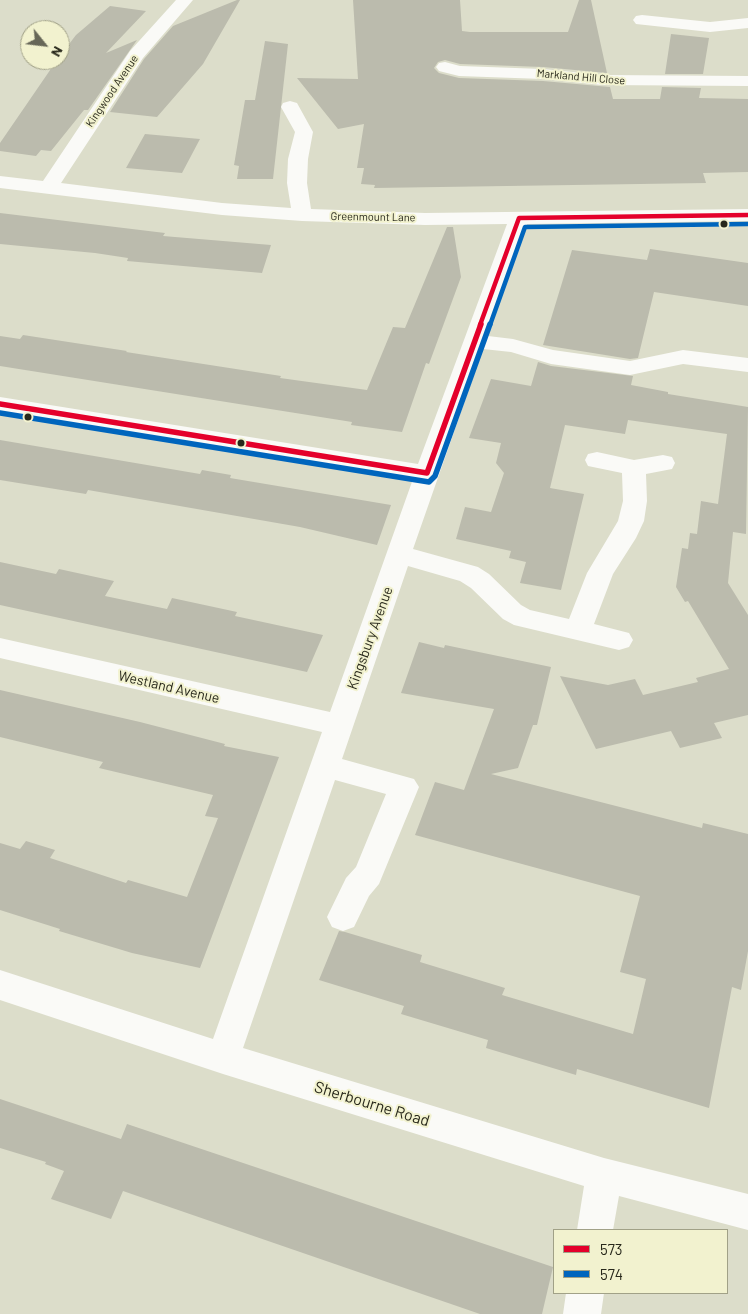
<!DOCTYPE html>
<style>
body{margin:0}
#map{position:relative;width:748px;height:1314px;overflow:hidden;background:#dcddca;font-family:Barlow,sans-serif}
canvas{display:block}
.legend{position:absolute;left:553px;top:1229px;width:175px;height:65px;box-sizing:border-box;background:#f2f2cf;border:1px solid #a1a187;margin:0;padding:6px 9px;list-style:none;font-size:15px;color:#28281b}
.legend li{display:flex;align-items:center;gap:10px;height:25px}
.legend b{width:25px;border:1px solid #a1a187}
.north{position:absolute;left:20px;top:20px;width:50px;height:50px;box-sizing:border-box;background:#f2f2cf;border:1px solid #a1a187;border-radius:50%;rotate:119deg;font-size:14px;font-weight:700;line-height:20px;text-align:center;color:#28281b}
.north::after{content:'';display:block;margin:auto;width:18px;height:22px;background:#676758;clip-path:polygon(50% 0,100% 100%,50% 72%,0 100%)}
</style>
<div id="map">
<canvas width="748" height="1314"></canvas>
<ul class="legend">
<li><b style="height:6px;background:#e4002b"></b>573</li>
<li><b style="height:6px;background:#0065bd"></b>574</li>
</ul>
<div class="north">N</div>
</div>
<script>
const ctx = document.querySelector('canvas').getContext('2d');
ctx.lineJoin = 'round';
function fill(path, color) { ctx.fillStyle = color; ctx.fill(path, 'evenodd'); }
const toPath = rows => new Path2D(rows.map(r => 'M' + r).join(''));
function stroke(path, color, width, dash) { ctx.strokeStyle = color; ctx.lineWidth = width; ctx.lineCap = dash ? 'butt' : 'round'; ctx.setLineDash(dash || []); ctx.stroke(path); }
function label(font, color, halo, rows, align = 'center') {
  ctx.font = font + ' Barlow,sans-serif'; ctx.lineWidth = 4; ctx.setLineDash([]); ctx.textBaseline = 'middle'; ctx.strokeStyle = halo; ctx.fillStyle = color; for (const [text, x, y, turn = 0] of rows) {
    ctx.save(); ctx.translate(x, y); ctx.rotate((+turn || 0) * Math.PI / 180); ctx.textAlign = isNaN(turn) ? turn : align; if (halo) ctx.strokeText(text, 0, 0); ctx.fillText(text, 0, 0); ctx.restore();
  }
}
fill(toPath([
 [237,0,240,0,203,64,157,117,110,112,144,59,173,26],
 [353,0,460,0,462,31,470,32,568,32,579,0,591,0,607,73,543,67,460,64,445,60,438,62,434,68,439,73,459,78,543,81,610,87,613,99,660,99,662,87,701,88,699,98,748,99,748,172,703,173,706,183,374,188,375,185,361,184,364,168,357,168,364,124,338,129,297,78,358,79],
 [110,6,146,11,106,53,137,40,88,110,84,110,51,151,41,150,36,156,0,151,0,143,57,60,60,60,63,52,76,35],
 [671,34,709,38,703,74,665,74],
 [265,41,288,44,273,179,237,179,239,166,234,165,245,100,255,100],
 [145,134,200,139,182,173,126,168],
 [0,213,165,233,163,236,271,245,262,273,127,261,128,258,95,253,0,244],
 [447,227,453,227,461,277,429,364,426,363,402,432,351,425,352,422,0,366,0,336,20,339,23,335,127,351,126,352,281,376,280,378,367,390,393,327,405,328],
 [650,249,748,263,748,306,654,292,638,358,630,359,543,345,572,250,647,260],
 [538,362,551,366,633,376,631,385,668,392,668,394,748,407,746,534,733,532,728,583,748,615,748,715,714,723,722,738,680,748,671,731,596,749,560,676,608,685,635,679,643,695,698,682,696,678,729,669,688,601,685,602,676,587,682,548,688,549,690,533,697,534,701,501,718,504,727,434,628,420,625,434,565,425,550,488,584,494,561,590,520,583,526,562,509,558,511,551,456,539,465,507,491,512,504,473,496,463,501,443,469,438,491,379,531,386],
 [0,440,200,474,202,470,231,475,230,478,391,505,377,545,300,527,88,490,86,494,0,480],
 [0,562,56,574,59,569,114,581,105,596,167,609,172,598,237,612,235,616,323,635,307,672,0,605],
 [419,642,444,648,445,645,551,667,537,725,533,725,518,768,491,774,702,828,703,823,748,834,748,951,741,990,732,987,709,1108,577,1069,576,1075,486,1048,488,1040,401,1014,404,1006,319,980,339,931,345,932,422,955,420,962,505,988,502,995,633,1034,646,979,620,972,640,896,415,835,435,782,464,790,494,709,401,693],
 [0,690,140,722,225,744,224,746,279,757,200,968,132,953,59,931,60,929,0,910,0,843,20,849,26,841,55,850,50,858,126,883,128,880,187,897,218,818,205,816,213,795,99,768,103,762,0,737],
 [0,1099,121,1139,127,1124,553,1267,542,1314,480,1314,123,1191,111,1219,51,1199,64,1171,45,1164,46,1162,0,1148]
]), '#bbbbad');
fill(toPath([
 [176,0,193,0,143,58,61,183,222,203,291,208,287,183,288,159,295,132,281,107,283,103,290,101,297,103,313,132,308,159,307,183,311,209,425,213,748,209,748,221,527,224,488,336,513,339,553,350,630,361,683,350,748,358,748,372,683,364,630,375,551,364,511,352,483,349,413,549,478,567,489,574,521,605,530,610,569,619,587,573,618,521,623,501,622,473,588,466,585,460,588,454,597,452,634,460,663,455,672,457,675,463,672,469,646,474,647,501,644,521,636,538,613,574,594,624,629,633,633,640,629,647,619,650,514,625,503,619,471,588,460,581,408,566,342,759,414,779,419,787,379,884,369,896,354,927,343,931,332,927,327,917,346,878,356,867,386,794,335,780,243,1048,604,1158,748,1194,748,1230,619,1196,613,1230,577,1230,584,1186,223,1074,0,1000,0,970,213,1039,322,732,0,658,0,638,330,712,413,479,0,411,0,397,418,464,507,224,425,225,302,221,222,215,0,188,0,176,43,181,130,51,176,0],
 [642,15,710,22,748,18,748,28,710,32,636,24,633,20,636,16,642,15],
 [445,62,460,66,543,69,602,75,748,76,748,86,602,85,543,79,459,76,439,71,436,67,439,63,445,62],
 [566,1293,604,1293,601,1314,563,1314,566,1293]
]), '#fafaf7');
stroke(toPath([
 [480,325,519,218,748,215]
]), '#e4002b', 4.5);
stroke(toPath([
 [0,404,427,473,481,324]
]), '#e4002b', 5.5);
stroke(toPath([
 [490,325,525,227,748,224]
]), '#0065bd', 4.5);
stroke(toPath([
 [0,413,429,482,435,476,490,324]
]), '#0065bd', 5.5);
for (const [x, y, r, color] of [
 [724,224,4.5,"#28281b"],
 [28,417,4.5,"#28281b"],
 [241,443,4.5,"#28281b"]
]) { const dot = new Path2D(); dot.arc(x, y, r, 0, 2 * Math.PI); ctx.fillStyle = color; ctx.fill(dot); stroke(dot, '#f2f2cf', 2); }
label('11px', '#28281b', '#f2f2cf', [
 ["Markland Hill Close",581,77,5],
 ["Kingwood Avenue",112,91,-56],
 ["Greenmount Lane",373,217,1]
]);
label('14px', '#28281b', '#f2f2cf', [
 ["Kingsbury Avenue",370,638,-70],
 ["Westland Avenue",169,687,13]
]);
label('16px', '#28281b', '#f2f2cf', [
 ["Sherbourne Road",372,1104,17]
]);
</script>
